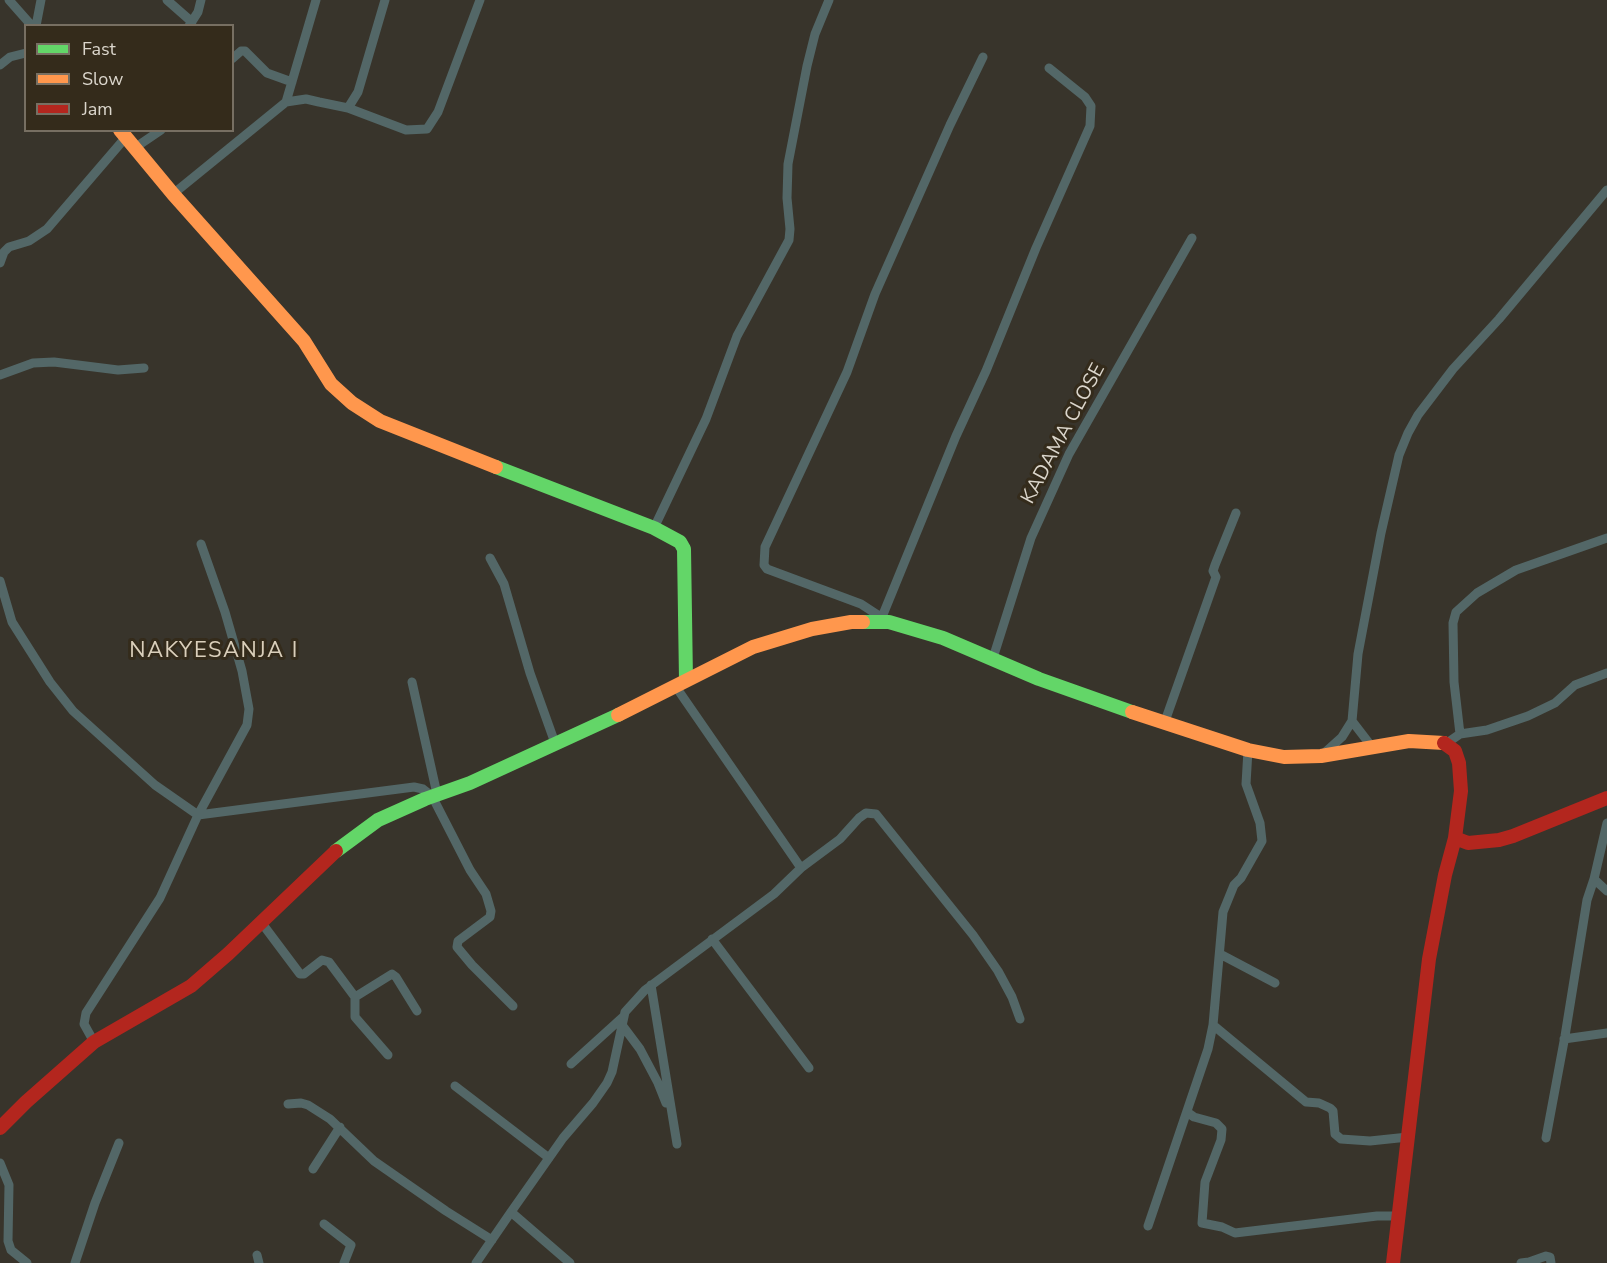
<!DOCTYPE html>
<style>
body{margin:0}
#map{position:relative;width:1607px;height:1263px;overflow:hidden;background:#38342b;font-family:"Nunito Sans",sans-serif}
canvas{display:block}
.legend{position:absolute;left:24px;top:24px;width:210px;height:108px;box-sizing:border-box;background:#342b1b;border:2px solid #776f62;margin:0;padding:8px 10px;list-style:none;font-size:18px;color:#dbd6cc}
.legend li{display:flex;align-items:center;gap:12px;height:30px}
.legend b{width:30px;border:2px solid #776f62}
</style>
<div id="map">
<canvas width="1607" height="1263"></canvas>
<ul class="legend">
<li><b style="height:8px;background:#63d668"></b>Fast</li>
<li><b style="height:8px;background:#ff974d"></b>Slow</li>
<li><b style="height:8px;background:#b3261e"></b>Jam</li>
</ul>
</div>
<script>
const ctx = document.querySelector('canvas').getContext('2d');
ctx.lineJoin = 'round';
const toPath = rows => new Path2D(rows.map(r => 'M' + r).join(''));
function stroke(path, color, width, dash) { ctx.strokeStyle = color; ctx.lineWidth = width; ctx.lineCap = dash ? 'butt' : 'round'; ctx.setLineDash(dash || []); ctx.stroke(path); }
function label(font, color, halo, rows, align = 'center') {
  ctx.font = font + ' "Nunito Sans",sans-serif'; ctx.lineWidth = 6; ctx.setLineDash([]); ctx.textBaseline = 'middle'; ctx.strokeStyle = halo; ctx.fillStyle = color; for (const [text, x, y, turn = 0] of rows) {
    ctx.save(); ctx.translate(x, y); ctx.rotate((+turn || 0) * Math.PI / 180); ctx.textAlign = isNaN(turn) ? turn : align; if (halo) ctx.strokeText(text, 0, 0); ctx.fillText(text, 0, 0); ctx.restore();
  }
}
stroke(toPath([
 [9,0,32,26],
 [167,0,192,22],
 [36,26,41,0],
 [189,26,198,12,201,0],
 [232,59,241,51,245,51,267,73,292,82],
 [0,65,10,57,26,53],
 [286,102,316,0],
 [348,108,358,92,385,0],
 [136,147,161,130],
 [173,194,286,102,306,99,319,102,348,108,406,130,427,129,438,112,480,0],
 [0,263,4,252,9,247,29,241,47,229,126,137],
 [0,375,33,363,54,362,118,370,144,368],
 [654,528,706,419,737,336,789,240,790,229,787,198,788,164,807,66,815,34,829,0],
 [490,558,504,584,530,673,555,743],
 [0,581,12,622,50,682,73,711,155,785,198,815,414,787,423,789,432,796,470,870,486,894,491,911,490,917,458,941,457,947,472,965,513,1006],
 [882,617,956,436,986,371,1036,248,1090,126,1091,106,1085,97,1049,68],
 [887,621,861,604,767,569,764,565,765,547,847,372,875,294,950,125,983,57],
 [993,658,1031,538,1069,454,1192,238],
 [412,682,437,794],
 [1352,721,1372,747],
 [1164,724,1216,577,1213,571,1215,565,1236,513],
 [1460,734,1454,682,1453,623,1456,612,1477,593,1516,570,1607,538],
 [1447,743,1460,734,1487,730,1528,716,1555,703,1575,685,1607,673],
 [1322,755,1342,737,1352,721,1358,654,1381,533,1399,455,1408,433,1418,415,1453,369,1499,319,1607,190],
 [1607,823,1594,879,1607,891],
 [801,868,840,839,859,818,866,813,876,814,973,935,998,971,1012,997,1020,1019],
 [261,922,300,974,304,974,322,960,329,962,355,997,355,1017,388,1055],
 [712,939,809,1068],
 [1220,954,1275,983],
 [651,985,677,1144],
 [355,997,392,974,396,977,417,1011],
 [622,1025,640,1049,658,1083,666,1103],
 [1213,1025,1306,1102,1319,1103,1330,1108,1333,1111,1335,1134,1341,1139,1370,1141,1408,1137],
 [1564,1039,1607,1033],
 [94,1042,84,1024,86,1013,160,898,198,815,247,725,249,709,242,671,225,612,201,544],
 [571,1064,624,1016],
 [455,1086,549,1158],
 [288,1104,301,1103,308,1105,330,1119,374,1161,446,1211,492,1240],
 [1187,1112,1194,1117,1216,1123,1222,1129,1221,1140,1205,1182,1202,1223,1222,1227,1235,1233,1377,1216,1398,1216],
 [1546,1138,1565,1036,1587,900,1594,879],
 [0,1163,9,1185,8,1241,11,1250,27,1263],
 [313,1169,340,1127],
 [324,1224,351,1245,344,1263],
 [1148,1226,1208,1049,1213,1025,1223,912,1234,885,1241,878,1262,841,1260,823,1246,784,1248,750],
 [257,1255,259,1263],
 [75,1263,95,1203,119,1143],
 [476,1263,511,1212],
 [570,1263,511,1212,563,1138,593,1103,607,1083,612,1072,625,1012,645,990,774,894,801,868,676,687],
 [1521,1263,1529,1262,1546,1256,1550,1257,1551,1263]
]), '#536767', 9);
stroke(toPath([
 [496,467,654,528,680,542,684,549,686,680],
 [863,622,889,622,943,638,1039,679,1132,712],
 [336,851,378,820,425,799,470,783,618,715]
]), '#63d668', 14);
stroke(toPath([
 [120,130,173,194,304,341,331,384,352,403,380,421,496,467],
 [1132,712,1248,750,1284,757,1321,756,1409,741,1444,743],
 [618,715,753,647,812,629,851,622,863,622]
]), '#ff974d', 14);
stroke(toPath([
 [1444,743,1455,751,1459,763,1461,791,1455,838,1468,843,1499,840,1513,836,1607,798],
 [0,1128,26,1102,94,1042,191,986,228,954,336,851],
 [1393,1263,1429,959,1445,875,1455,838]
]), '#b3261e', 14);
label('20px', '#dbd6cc', '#342b1b', [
 ["KADAMA CLOSE",1064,434,-62]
]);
ctx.letterSpacing = '1.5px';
label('22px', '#dacfbb', '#342b1b', [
 ["NAKYESANJA I",214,652]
]);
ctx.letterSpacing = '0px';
</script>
